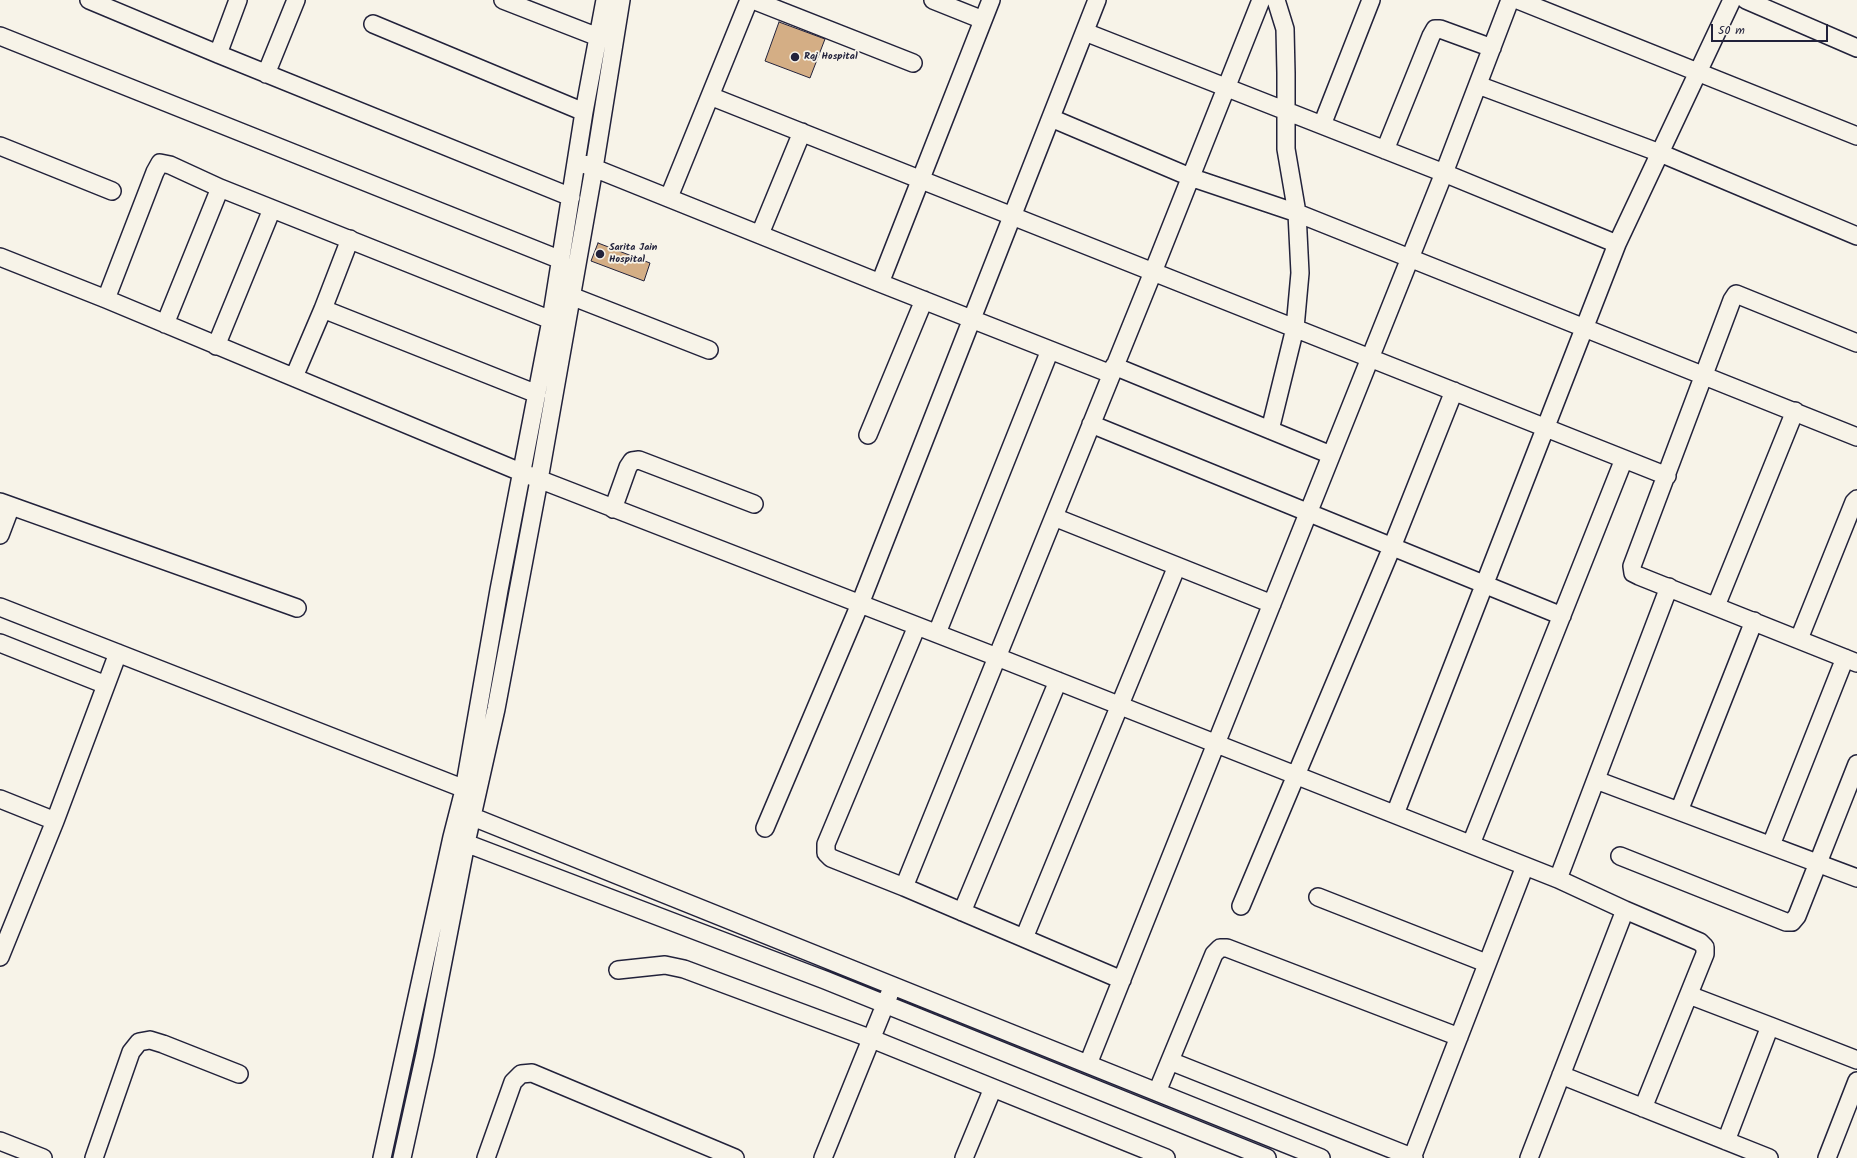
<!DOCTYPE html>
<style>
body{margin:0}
#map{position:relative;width:1857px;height:1158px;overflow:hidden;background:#f7f3e8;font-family:Kalam,sans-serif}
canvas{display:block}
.scale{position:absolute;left:1711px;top:24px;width:117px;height:18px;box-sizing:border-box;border:2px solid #22223b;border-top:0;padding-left:5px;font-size:12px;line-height:14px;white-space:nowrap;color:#22223b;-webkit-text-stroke:3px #f7f3e8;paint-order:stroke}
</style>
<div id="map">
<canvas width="1857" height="1158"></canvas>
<div class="scale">50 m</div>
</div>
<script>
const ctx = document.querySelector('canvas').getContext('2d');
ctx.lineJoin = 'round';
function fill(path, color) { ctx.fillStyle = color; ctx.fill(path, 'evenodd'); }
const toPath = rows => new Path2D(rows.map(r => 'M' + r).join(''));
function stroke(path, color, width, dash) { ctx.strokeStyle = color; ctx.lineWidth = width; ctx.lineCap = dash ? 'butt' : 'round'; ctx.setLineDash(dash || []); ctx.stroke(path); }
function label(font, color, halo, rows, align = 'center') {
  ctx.font = font + ' Kalam,sans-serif'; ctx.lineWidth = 3.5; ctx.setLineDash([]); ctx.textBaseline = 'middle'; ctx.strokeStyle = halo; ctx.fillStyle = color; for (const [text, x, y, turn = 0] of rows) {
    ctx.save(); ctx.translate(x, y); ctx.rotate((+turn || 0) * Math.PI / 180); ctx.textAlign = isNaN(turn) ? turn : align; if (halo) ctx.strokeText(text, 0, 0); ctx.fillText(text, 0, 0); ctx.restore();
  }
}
const building = toPath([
 [779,22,825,39,810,78,765,61,779,22],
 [598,243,650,263,644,281,591,261,598,243]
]);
fill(building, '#d4ae85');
stroke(building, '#22223b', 1);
const minor = toPath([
 [89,0,218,54,571,197],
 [503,0,598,37],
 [753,0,913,63],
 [933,0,983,20],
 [1518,0,1857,136],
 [1746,0,1857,48],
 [373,24,584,112],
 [1085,32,1444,173,1617,244],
 [0,36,561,260],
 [218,54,238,0],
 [266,74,296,0],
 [1478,85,1660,153,1857,236],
 [710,96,1667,476],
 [1051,118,1190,177,1297,213,1857,437],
 [1322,125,1371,0],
 [0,146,112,191],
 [1385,150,1431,36,1435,29,1440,29,1492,48],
 [584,164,880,283,1111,374],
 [669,197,749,0],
 [760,234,802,132],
 [0,257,106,299,523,473,997,657,1558,879,1625,910,1700,942,1705,947,1705,954,1643,1108],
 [880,283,991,0],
 [571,296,709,350],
 [106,299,155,172,160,163,170,165,220,188,551,320],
 [323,309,537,394],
 [165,324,220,188],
 [1857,343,1736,294,1732,300,1632,566,1633,573,1639,576,1857,663],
 [216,346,272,209],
 [1114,366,1331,455],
 [294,377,323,309,350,239],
 [1091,424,1562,616],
 [1270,430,1295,328,1300,273,1297,213,1286,149,1286,73,1285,29,1276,0],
 [868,435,924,300],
 [0,502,297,608],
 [613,509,628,467,632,461,639,460,754,504],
 [1054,517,1272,604],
 [0,535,11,506],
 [1716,606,1795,411],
 [0,607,475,793],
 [917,626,826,844,826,853,831,858,904,887,1122,980],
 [937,633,1050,350],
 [1799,639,1854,502,1857,499],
 [0,643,106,685],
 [1596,780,1857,878],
 [0,799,55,821],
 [1679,811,1754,621],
 [463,813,1321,1158],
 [1395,814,1617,244,1732,0],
 [765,828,860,604,1097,0],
 [455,839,825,980,1267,1158],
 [1471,844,1624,459],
 [1771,845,1845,658],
 [1620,856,1786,922,1792,922,1797,916,1857,764],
 [1558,879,1669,587],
 [904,887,1153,272,1261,0],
 [1318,897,1486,963],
 [1241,906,1392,547,1454,391],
 [962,912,1058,681],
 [1024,938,1177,566],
 [0,957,55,821,118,653],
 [618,970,665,965,684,969,872,1039,1166,1158],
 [1689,995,1770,1026],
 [1170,1061,1414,1158],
 [1088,1064,1444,173,1510,0],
 [1561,1075,1769,1158],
 [1157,1092,1214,954,1220,948,1227,948,1459,1037],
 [0,1141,43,1158],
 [1726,1141,1770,1026,1857,1060],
 [94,1158,131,1052,139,1042,150,1040,163,1044,239,1074],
 [382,1158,452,837,464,790,499,590,551,320,584,112,605,0],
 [402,1158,425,1054,466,843,496,709,539,480,594,168,621,0],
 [486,1158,513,1082,521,1074,532,1073,735,1158],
 [823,1158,889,995],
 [964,1158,993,1088],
 [1412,1158,1525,866],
 [1529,1158,1625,910],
 [1827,1158,1857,1081]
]);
stroke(minor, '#22223b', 20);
stroke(minor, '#f7f3e8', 17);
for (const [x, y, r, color] of [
 [795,57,5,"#22223b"],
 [600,254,5,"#22223b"]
]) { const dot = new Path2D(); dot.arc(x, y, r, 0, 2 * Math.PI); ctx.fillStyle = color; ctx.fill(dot); stroke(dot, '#f7f3e8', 1.5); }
label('bold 10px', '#22223b', '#f7f3e8', [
 ["Raj Hospital",804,57],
 ["Sarita Jain",609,248],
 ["Hospital",609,260]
], 'left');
</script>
